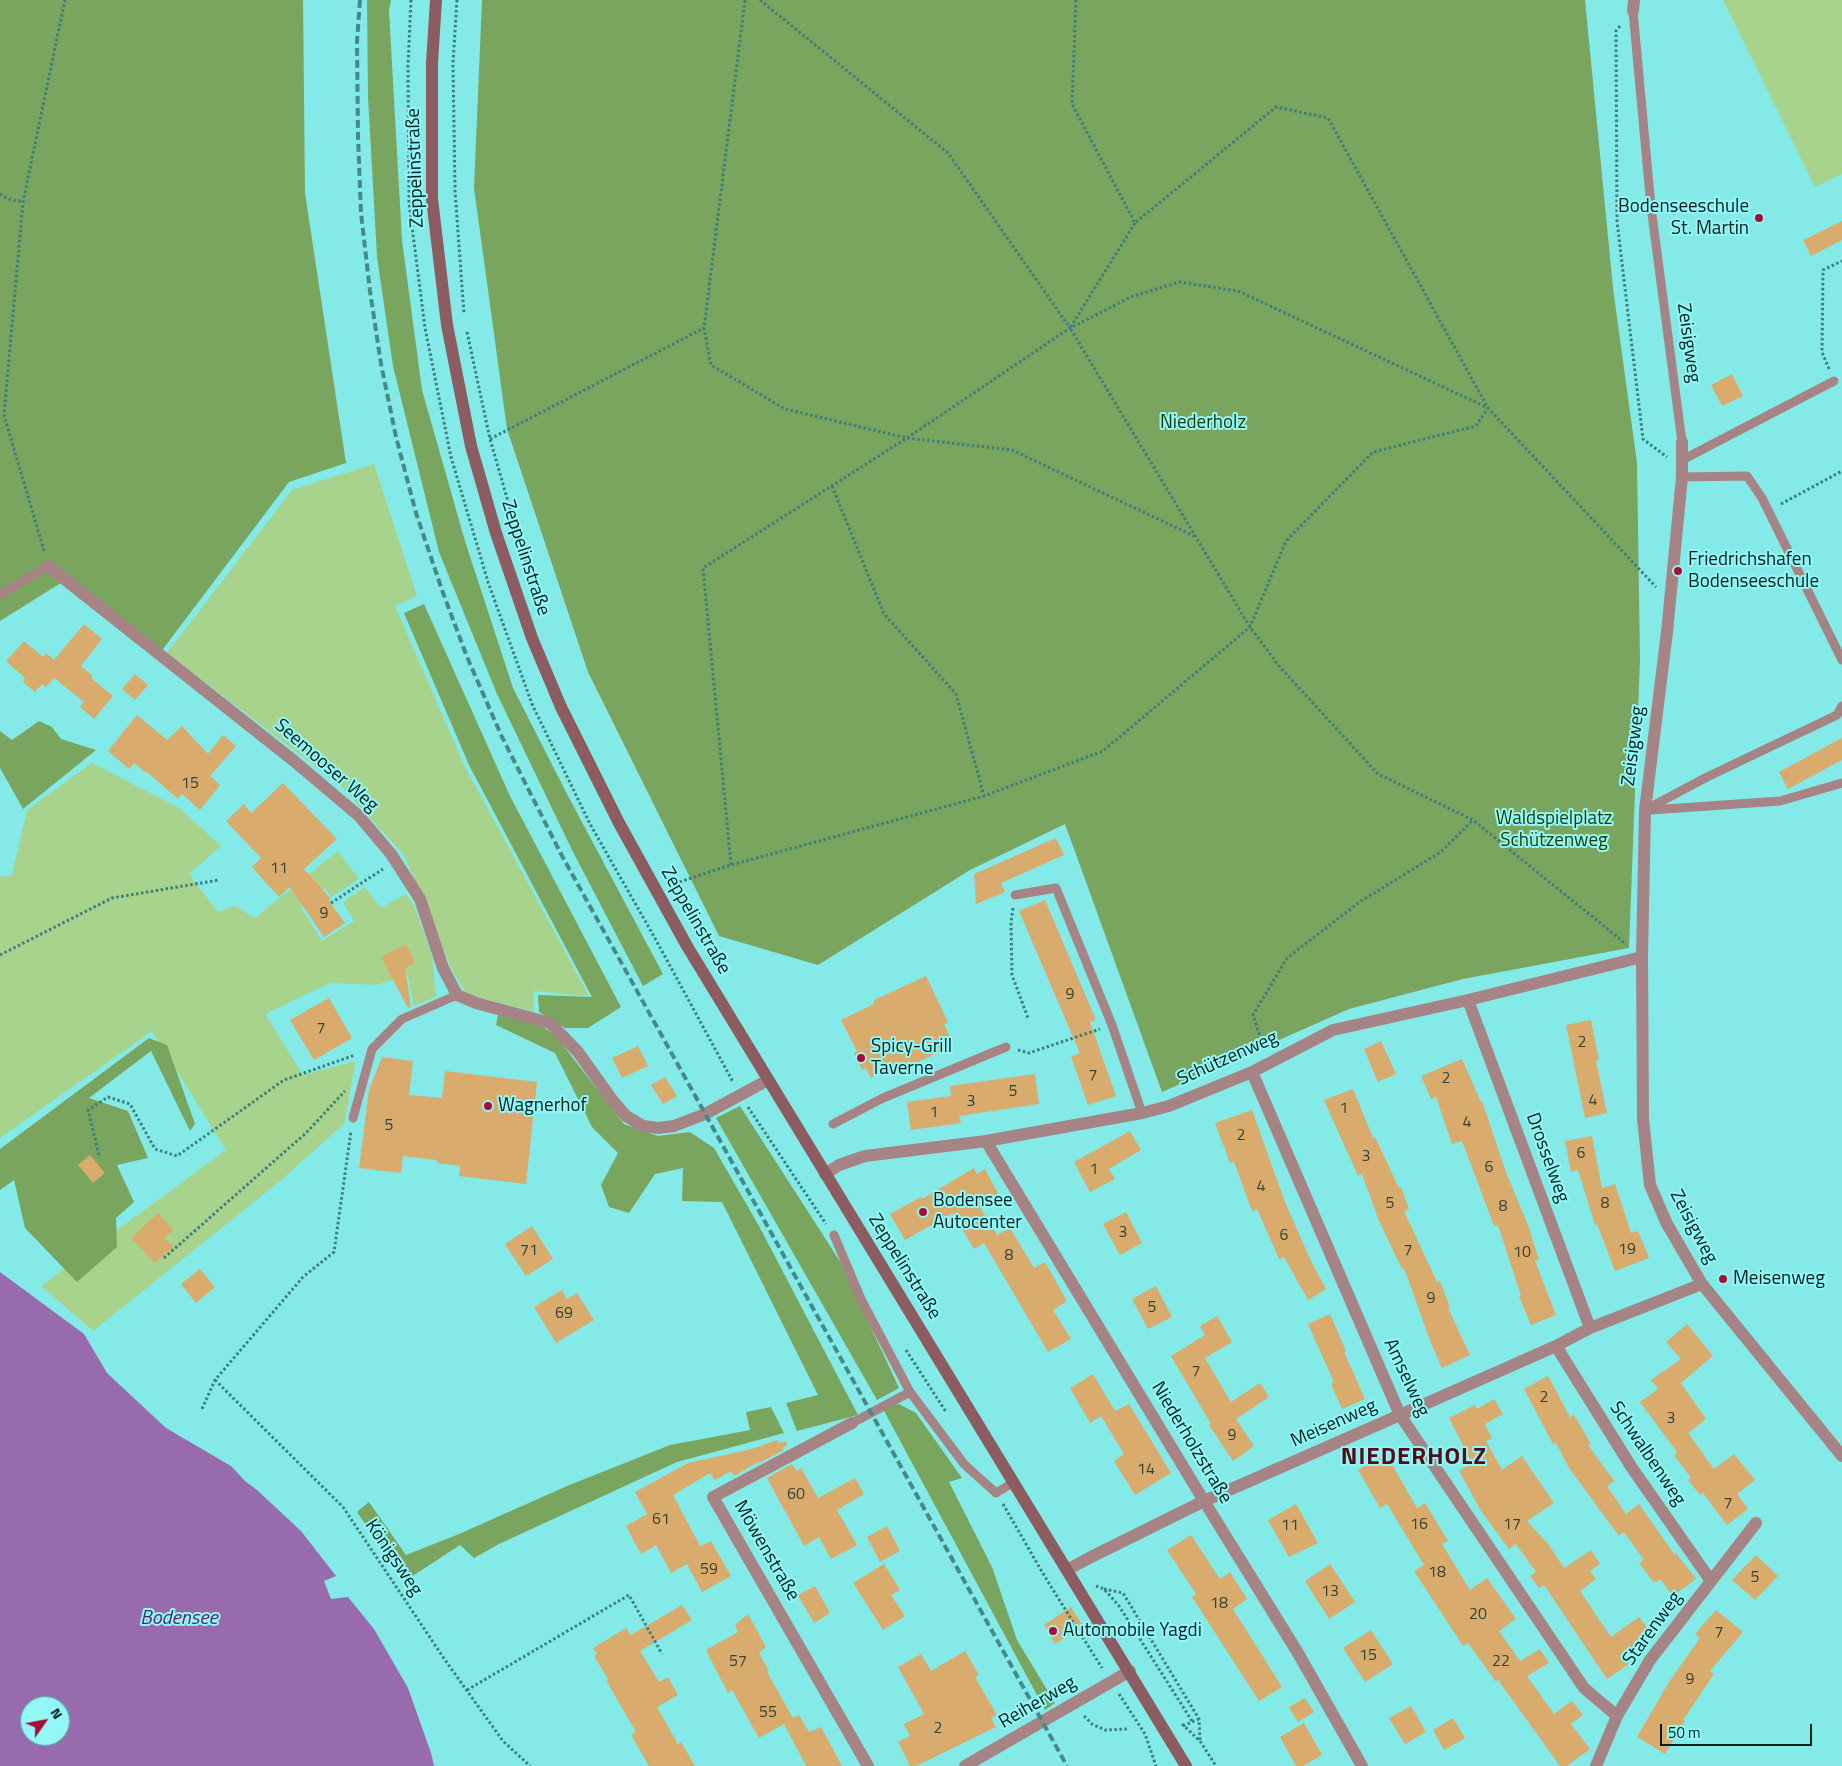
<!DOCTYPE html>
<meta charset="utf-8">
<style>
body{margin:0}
#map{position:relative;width:1842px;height:1766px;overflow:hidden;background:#84eae8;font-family:"Titillium Web",sans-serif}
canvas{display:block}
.north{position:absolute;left:20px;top:1696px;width:50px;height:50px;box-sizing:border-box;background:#92f7f5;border:1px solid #58a19f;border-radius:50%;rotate:57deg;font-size:14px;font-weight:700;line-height:20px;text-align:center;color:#001f1f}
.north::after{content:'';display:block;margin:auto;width:18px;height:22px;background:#a60c3a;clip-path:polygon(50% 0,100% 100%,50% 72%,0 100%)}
.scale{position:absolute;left:1660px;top:1724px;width:152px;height:22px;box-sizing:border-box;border:2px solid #001f1f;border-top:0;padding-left:6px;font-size:15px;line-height:18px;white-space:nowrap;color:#001f1f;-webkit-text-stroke:4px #92f7f5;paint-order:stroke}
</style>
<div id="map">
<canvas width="1842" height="1766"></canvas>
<div class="north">N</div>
<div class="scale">50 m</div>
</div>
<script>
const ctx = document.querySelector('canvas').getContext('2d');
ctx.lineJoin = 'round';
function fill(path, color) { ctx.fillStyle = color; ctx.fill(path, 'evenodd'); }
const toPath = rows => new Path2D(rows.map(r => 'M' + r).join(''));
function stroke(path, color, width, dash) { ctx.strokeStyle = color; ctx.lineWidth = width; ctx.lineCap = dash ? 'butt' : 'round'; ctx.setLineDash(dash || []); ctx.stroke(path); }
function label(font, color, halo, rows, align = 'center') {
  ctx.font = font + ' "Titillium Web",sans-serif'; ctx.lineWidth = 4; ctx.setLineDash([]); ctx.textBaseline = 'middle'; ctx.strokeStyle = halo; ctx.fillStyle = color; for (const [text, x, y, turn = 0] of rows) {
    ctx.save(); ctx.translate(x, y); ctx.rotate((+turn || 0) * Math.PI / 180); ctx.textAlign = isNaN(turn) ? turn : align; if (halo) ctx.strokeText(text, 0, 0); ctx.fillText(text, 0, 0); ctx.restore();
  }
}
fill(toPath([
 [1723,0,1842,0,1842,174,1815,187],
 [374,464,417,596,395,606,464,765,589,996,533,991,534,1012,467,994,452,970,404,855,341,786,167,653,292,490],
 [92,763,179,808,221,846,189,874,218,912,235,906,255,918,338,851,359,879,331,897,325,888,300,906,322,941,354,921,343,902,365,887,381,908,406,894,414,906,432,955,436,997,414,1006,408,976,376,985,330,983,265,1014,303,1075,356,1061,344,1124,280,1181,93,1331,41,1286,226,1150,152,1031,0,1138,0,877,12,875,27,810]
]), '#a7d38c');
fill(toPath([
 [0,0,303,0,305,193,346,463,289,482,157,657,64,581,0,621],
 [367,0,391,0,389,11,402,240,422,390,465,541,513,688,567,794,663,974,643,986,573,852,497,694,439,552,393,366,377,257,368,97],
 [482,0,1585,0,1613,288,1637,463,1640,660,1629,948,1463,979,1349,1009,1162,1092,1065,824,970,870,818,965,719,936,588,672,507,429,474,188],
 [424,604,510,796,621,1007,588,1028,565,1028,539,1012,538,995,592,997,469,765,404,613],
 [39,721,52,727,61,739,96,750,23,809,0,768,0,731,12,740],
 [498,1015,539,1024,556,1036,624,1124,658,1136,690,1132,714,1148,759,1226,858,1415,797,1431,786,1403,818,1395,722,1202,682,1201,683,1168,655,1174,629,1213,609,1207,601,1185,618,1153,592,1127,555,1053,496,1025],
 [149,1038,167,1045,195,1124,190,1131,151,1051,89,1098,128,1111,148,1158,117,1165,134,1202,116,1218,117,1247,77,1282,25,1228,14,1180,0,1190,0,1149],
 [740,1106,841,1263,899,1388,877,1400,716,1118],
 [899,1404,916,1413,962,1478,949,1482,992,1567,1017,1640,1055,1703,1045,1710,883,1409],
 [771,1407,784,1433,677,1462,499,1544,474,1558,460,1545,405,1581,357,1512,369,1502,406,1555,459,1534,567,1486,670,1445,750,1430,746,1412]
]), '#7aa55e');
fill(toPath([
 [0,1272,84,1334,107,1373,166,1428,231,1466,245,1481,257,1490,301,1531,336,1576,324,1581,331,1599,348,1597,374,1629,408,1688,431,1753,434,1766,0,1766],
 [30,1706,60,1706,60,1736,30,1736]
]), '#986bae');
fill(toPath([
 [1842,221,1842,240,1811,256,1803,240],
 [1732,374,1743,396,1722,406,1711,385],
 [84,624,102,639,81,666,93,676,91,678,113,696,94,719,80,707,84,702,54,678,46,687,42,684,35,692,23,682,25,678,6,661,24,641,43,657,46,653,54,660],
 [135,674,148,685,135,700,122,689],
 [137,715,167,740,182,726,208,754,223,735,236,746,210,776,220,785,200,810,182,794,178,799,146,771,145,772,134,763,129,769,108,751],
 [1842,738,1842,760,1788,789,1779,772],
 [283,783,337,839,304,869,331,899,329,901,345,923,324,937,290,887,279,897,252,867,261,858,226,821,244,804,251,813],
 [1056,838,1064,855,1001,883,1005,892,976,904,974,874],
 [1045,900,1096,1020,1090,1022,1116,1096,1088,1105,1071,1057,1080,1053,1019,911],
 [406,944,415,963,405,968,411,1007,408,1008,381,957],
 [926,976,948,1022,944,1024,951,1039,949,1047,906,1068,895,1065,871,1078,866,1068,862,1070,854,1053,857,1051,841,1020,874,1004,874,1000],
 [329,998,352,1038,314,1060,290,1020],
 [1591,1020,1599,1060,1596,1061,1607,1113,1585,1118,1566,1025],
 [1381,1041,1396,1074,1378,1082,1364,1049],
 [638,1046,648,1066,622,1078,612,1058],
 [382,1057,413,1061,409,1095,442,1098,445,1071,537,1082,526,1184,459,1176,460,1166,437,1163,437,1160,403,1156,401,1173,359,1168,369,1090],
 [1462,1059,1481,1102,1482,1101,1507,1175,1528,1225,1539,1260,1535,1261,1556,1315,1531,1325,1519,1296,1521,1296,1498,1225,1494,1226,1462,1141,1452,1144,1436,1097,1431,1099,1421,1076],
 [1035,1074,1039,1104,959,1116,961,1123,911,1130,907,1102,951,1096,950,1086],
 [665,1077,677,1096,663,1104,651,1085],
 [1353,1089,1373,1138,1375,1137,1399,1188,1401,1187,1409,1209,1404,1211,1437,1282,1440,1281,1450,1307,1448,1308,1470,1355,1442,1368,1431,1343,1404,1268,1402,1269,1379,1221,1362,1174,1358,1176,1324,1100],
 [1252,1110,1285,1202,1311,1261,1326,1289,1308,1300,1284,1257,1279,1259,1257,1209,1252,1211,1234,1162,1230,1163,1215,1123],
 [1130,1131,1141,1150,1109,1169,1115,1179,1090,1192,1074,1162],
 [1592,1136,1602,1188,1615,1184,1631,1233,1638,1231,1649,1258,1615,1271,1597,1224,1595,1225,1578,1170,1571,1172,1565,1141],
 [90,1155,105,1173,93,1183,78,1165],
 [974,1168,977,1174,985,1169,999,1195,980,1207,997,1235,1010,1228,1034,1268,1045,1262,1067,1301,1053,1310,1071,1339,1048,1352,984,1243,974,1249,953,1213,905,1240,890,1214,921,1197,922,1199],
 [1126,1212,1142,1243,1120,1255,1103,1224],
 [158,1213,173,1230,164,1238,173,1247,155,1263,131,1238],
 [532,1226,553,1259,526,1276,505,1244],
 [200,1269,215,1287,196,1303,181,1284],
 [1156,1286,1172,1317,1148,1329,1132,1299],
 [562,1290,567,1299,577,1293,594,1320,556,1343,534,1307],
 [1330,1314,1346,1351,1344,1352,1365,1399,1342,1409,1331,1384,1334,1382,1308,1324],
 [1217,1316,1232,1342,1205,1358,1231,1402,1260,1383,1269,1397,1236,1419,1254,1446,1233,1461,1209,1425,1211,1424,1171,1356,1205,1335,1200,1326],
 [1687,1324,1713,1356,1681,1383,1706,1419,1688,1433,1714,1469,1734,1454,1755,1480,1737,1494,1748,1509,1727,1525,1703,1493,1700,1495,1688,1480,1691,1478,1674,1455,1677,1452,1640,1402,1658,1389,1651,1380,1681,1359,1666,1342],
 [1093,1374,1115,1411,1129,1404,1171,1473,1135,1495,1114,1461,1124,1454,1101,1416,1090,1423,1070,1388],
 [1548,1376,1570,1417,1574,1415,1591,1444,1588,1445,1614,1481,1607,1486,1626,1514,1639,1504,1674,1554,1676,1553,1696,1579,1673,1596,1660,1579,1654,1583,1639,1563,1644,1560,1624,1532,1619,1536,1569,1468,1556,1443,1553,1444,1524,1389],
 [1494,1399,1503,1414,1485,1424,1492,1438,1486,1441,1502,1470,1522,1456,1554,1503,1527,1521,1549,1545,1564,1568,1591,1550,1600,1564,1590,1571,1596,1579,1580,1591,1611,1637,1639,1617,1652,1634,1623,1655,1629,1664,1607,1679,1544,1585,1539,1588,1530,1576,1536,1572,1516,1544,1509,1549,1481,1511,1459,1471,1472,1463,1449,1418,1475,1405,1477,1409],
 [777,1440,779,1443,786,1441,787,1445,782,1448,784,1450,759,1463,758,1462,734,1476,731,1471,715,1480,710,1473,673,1495,700,1546,711,1541,731,1576,702,1592,687,1564,671,1573,656,1545,641,1554,626,1526,647,1514,635,1492,688,1463,752,1449],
 [1386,1454,1417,1508,1425,1503,1448,1541,1442,1544,1470,1590,1487,1578,1516,1619,1499,1631,1520,1661,1540,1649,1549,1663,1527,1676,1554,1714,1572,1701,1583,1715,1571,1724,1590,1749,1567,1766,1560,1766,1498,1680,1496,1682,1468,1643,1463,1646,1414,1571,1424,1565,1387,1504,1380,1508,1358,1470],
 [792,1464,797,1471,801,1468,818,1498,855,1478,864,1494,837,1510,857,1545,831,1559,819,1537,804,1546,767,1478],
 [1296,1504,1318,1543,1289,1557,1268,1520],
 [887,1526,900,1551,880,1562,867,1537],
 [1191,1535,1220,1579,1230,1572,1247,1599,1233,1609,1282,1687,1259,1701,1192,1597,1196,1594,1167,1550],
 [1756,1555,1778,1576,1755,1600,1732,1580],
 [884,1564,900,1590,891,1595,905,1616,883,1630,853,1583],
 [1330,1564,1355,1602,1329,1619,1305,1581],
 [815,1586,830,1613,814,1623,798,1595],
 [682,1605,692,1620,640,1651,659,1682,668,1677,678,1695,657,1707,678,1744,681,1742,695,1766,649,1766,631,1735,636,1732,607,1682,608,1679,594,1656,597,1654,593,1648,626,1628,631,1635],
 [1071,1607,1083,1626,1055,1644,1044,1625],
 [1716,1610,1743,1632,1710,1671,1714,1674,1683,1720,1685,1721,1665,1754,1637,1737,1669,1682,1700,1638,1695,1634],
 [748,1614,766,1647,759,1653,769,1671,767,1672,793,1718,799,1715,809,1732,821,1727,842,1766,806,1766,784,1724,759,1738,732,1690,728,1693,706,1650,738,1632,735,1625],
 [1371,1630,1393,1664,1365,1682,1343,1648],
 [965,1651,979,1675,975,1677,997,1715,991,1718,996,1727,916,1766,910,1766,898,1742,910,1736,904,1724,924,1714,898,1667,921,1654,931,1671],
 [1305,1698,1314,1712,1298,1722,1289,1707],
 [1411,1706,1426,1732,1405,1744,1389,1718],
 [1453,1718,1465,1738,1444,1750,1433,1730],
 [1304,1723,1322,1755,1303,1766,1296,1766,1280,1737]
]), '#d9ab6d');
stroke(toPath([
 [411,0,408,66,409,203,425,328,451,457,488,582,532,704,590,824,656,940,733,1082],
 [457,0,453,63,455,191,464,314],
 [745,0,704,328,711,365,785,409,907,438,1012,450,1194,536],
 [760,0,948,153,1070,328],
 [1076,0,1072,104,1135,223,1276,107,1328,118,1488,408,1656,587],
 [1620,26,1616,31,1617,221,1643,439,1667,457],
 [0,194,8,199,23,202],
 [1135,223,1070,328,1250,627,1279,666,1378,774,1473,820,1626,944],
 [467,332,490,439,528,571],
 [1829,369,1822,352,1823,270,1842,261],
 [490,439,704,328],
 [832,486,884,614,956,694,984,796],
 [1781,504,1842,471],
 [44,551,4,415,23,202,65,0],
 [670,885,731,865,984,796,1103,751,1250,627,1286,541,1373,452,1476,426,1488,408,1238,291,1179,282,1131,297,1070,328,907,438,703,568,731,865],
 [331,903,383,869],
 [1013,908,1011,922,1012,975,1028,1018],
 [0,955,112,898,219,880],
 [1264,1049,1253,1015,1287,958,1361,901,1441,852,1473,820],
 [1018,1050,1029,1053,1100,1029],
 [748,1107,826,1224],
 [99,1155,88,1110,108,1097,130,1104,155,1149,177,1156,284,1080,355,1055],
 [164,1258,306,1133,345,1091],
 [906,1350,946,1412],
 [215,1380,343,1507,445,1660,503,1741,530,1766],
 [202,1409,215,1380,303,1277,334,1252,351,1131],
 [1003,1504,1045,1577,1102,1668],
 [1096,1586,1104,1589,1119,1606,1192,1721],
 [1104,1589,1123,1593,1199,1719,1200,1740],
 [467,1690,629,1595,662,1654],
 [1119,1694,1145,1734,1156,1766],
 [1084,1716,1092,1724,1105,1730,1127,1729],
 [1182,1724,1200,1741,1216,1766],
 [1183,1726,1199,1719]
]), '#3e7e7d', 3, [2.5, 2.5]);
stroke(toPath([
 [1633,11,1651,207,1682,442],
 [1682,460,1834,381],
 [1682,477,1747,476,1762,498,1842,660],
 [0,595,48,566],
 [1645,810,1707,777,1837,715,1842,706],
 [1651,810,1780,801,1842,783],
 [1015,895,1056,888,1112,1025,1142,1113],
 [353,1118,372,1049,402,1019,457,995],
 [833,1124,883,1098,1006,1047],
 [834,1235,861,1299,910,1392,964,1464,996,1493,1014,1482],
 [852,1423,910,1392]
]), '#a68486', 9);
stroke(toPath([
 [1633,11,1634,0],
 [1682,442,1682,477,1667,632,1645,810,1642,957,1643,1119,1650,1185,1667,1224,1702,1284,1842,1456],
 [48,566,294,761,359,816,391,854,420,899,443,968,457,995,476,1003,550,1023,578,1052,613,1101,626,1116,643,1126,658,1128,674,1126,705,1114,768,1080],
 [1468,1000,1590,1328],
 [1252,1072,1400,1415,1584,1688,1617,1716],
 [986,1141,1204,1501,1298,1653,1362,1766],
 [825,1174,839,1165,865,1156,986,1141,1142,1113,1169,1106,1252,1072,1333,1030,1468,1000,1642,957],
 [1556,1346,1632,1468,1711,1581],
 [852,1423,713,1497,868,1766],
 [1067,1570,1091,1557,1204,1501,1400,1415,1556,1346,1590,1328,1702,1284],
 [965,1766,1130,1671],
 [1596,1766,1617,1716,1650,1660,1756,1523]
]), '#a68486', 12);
stroke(toPath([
 [436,0,432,63,432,199,447,325,471,446,496,533,532,638,561,707,619,823,687,946,1186,1766]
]), '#8d5c60', 12);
stroke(toPath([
 [360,0,357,41,358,136,361,213,370,291,381,364,396,437,416,513,442,590,467,657,502,737,561,854,1067,1766]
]), '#458a89', 4, [8, 4]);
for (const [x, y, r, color] of [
 [1759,218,5,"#a60c3a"],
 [1678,571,5,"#a60c3a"],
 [861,1058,5,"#a60c3a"],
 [488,1106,5,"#a60c3a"],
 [923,1212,5,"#a60c3a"],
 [1723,1279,5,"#a60c3a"],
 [1053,1631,5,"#a60c3a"]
]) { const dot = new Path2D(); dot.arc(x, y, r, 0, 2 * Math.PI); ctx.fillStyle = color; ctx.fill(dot); stroke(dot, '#92f7f5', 2); }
label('16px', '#364232', null, [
 ["15",190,784],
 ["11",279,869],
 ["9",324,914],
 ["9",1070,995],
 ["7",321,1029],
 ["2",1582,1043],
 ["7",1093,1076],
 ["2",1446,1079],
 ["5",1013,1092],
 ["4",1593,1101],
 ["3",971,1102],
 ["1",1344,1109],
 ["1",934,1113],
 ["4",1467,1123],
 ["5",389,1126],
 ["2",1241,1136],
 ["6",1581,1154],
 ["3",1366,1157],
 ["6",1489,1168],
 ["1",1094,1170],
 ["4",1261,1187],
 ["5",1390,1204],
 ["8",1605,1204],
 ["8",1503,1207],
 ["3",1123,1233],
 ["6",1284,1236],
 ["19",1627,1250],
 ["71",529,1251],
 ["7",1408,1251],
 ["10",1522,1253],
 ["8",1009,1256],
 ["9",1431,1299],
 ["5",1152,1308],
 ["69",564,1314],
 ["7",1196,1372],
 ["2",1544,1398],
 ["3",1671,1419],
 ["9",1232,1436],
 ["14",1146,1470],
 ["60",796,1495],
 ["7",1728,1504],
 ["61",661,1520],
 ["16",1419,1525],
 ["17",1512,1525],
 ["11",1290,1526],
 ["59",709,1570],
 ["18",1437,1573],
 ["5",1755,1578],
 ["13",1330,1592],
 ["18",1219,1604],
 ["20",1478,1615],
 ["7",1719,1633],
 ["15",1368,1656],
 ["57",738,1662],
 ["22",1501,1662],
 ["9",1690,1680],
 ["55",768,1713],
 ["2",938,1729]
]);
label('19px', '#001f1f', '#92f7f5', [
 ["Zeppelinstraße",416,168,-92],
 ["Zeisigweg",1688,343,82],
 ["Zeppelinstraße",525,558,72],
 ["Zeisigweg",1634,746,-83],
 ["Seemooser Weg",326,766,41],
 ["Zeppelinstraße",695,921,60],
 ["Schützenweg",1228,1059,-24],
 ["Drosselweg",1547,1158,70],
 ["Zeisigweg",1693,1227,62],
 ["Zeppelinstraße",904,1267,58],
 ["Amselweg",1406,1378,65],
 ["Meisenweg",1334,1424,-24],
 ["Niederholzstraße",1191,1443,59],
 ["Schwalbenweg",1647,1454,56],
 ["Möwenstraße",766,1551,60],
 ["Königsweg",393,1558,56],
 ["Starenweg",1653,1629,-54],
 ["Reiherweg",1038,1703,-30]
]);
label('19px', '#001f1f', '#92f7f5', [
 ["Bodenseeschule",1749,207,"right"],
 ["St. Martin",1749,229,"right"],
 ["Friedrichshafen",1688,560],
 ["Bodenseeschule",1688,582],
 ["Spicy-Grill",871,1047],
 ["Taverne",871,1069],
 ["Wagnerhof",498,1106],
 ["Bodensee",933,1201],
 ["Autocenter",933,1223],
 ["Meisenweg",1733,1279],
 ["Automobile Yagdi",1063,1631]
], 'left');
label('19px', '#1b3702', '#92f7f5', [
 ["Niederholz",1203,423],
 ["Waldspielplatz",1554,819],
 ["Schützenweg",1554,841]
]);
label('italic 20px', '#581e70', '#92f7f5', [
 ["Bodensee",179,1619]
]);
ctx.letterSpacing = '1px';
label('bold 24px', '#520c1c', '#92f7f5', [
 ["NIEDERHOLZ",1414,1458]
]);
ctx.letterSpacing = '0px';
</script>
